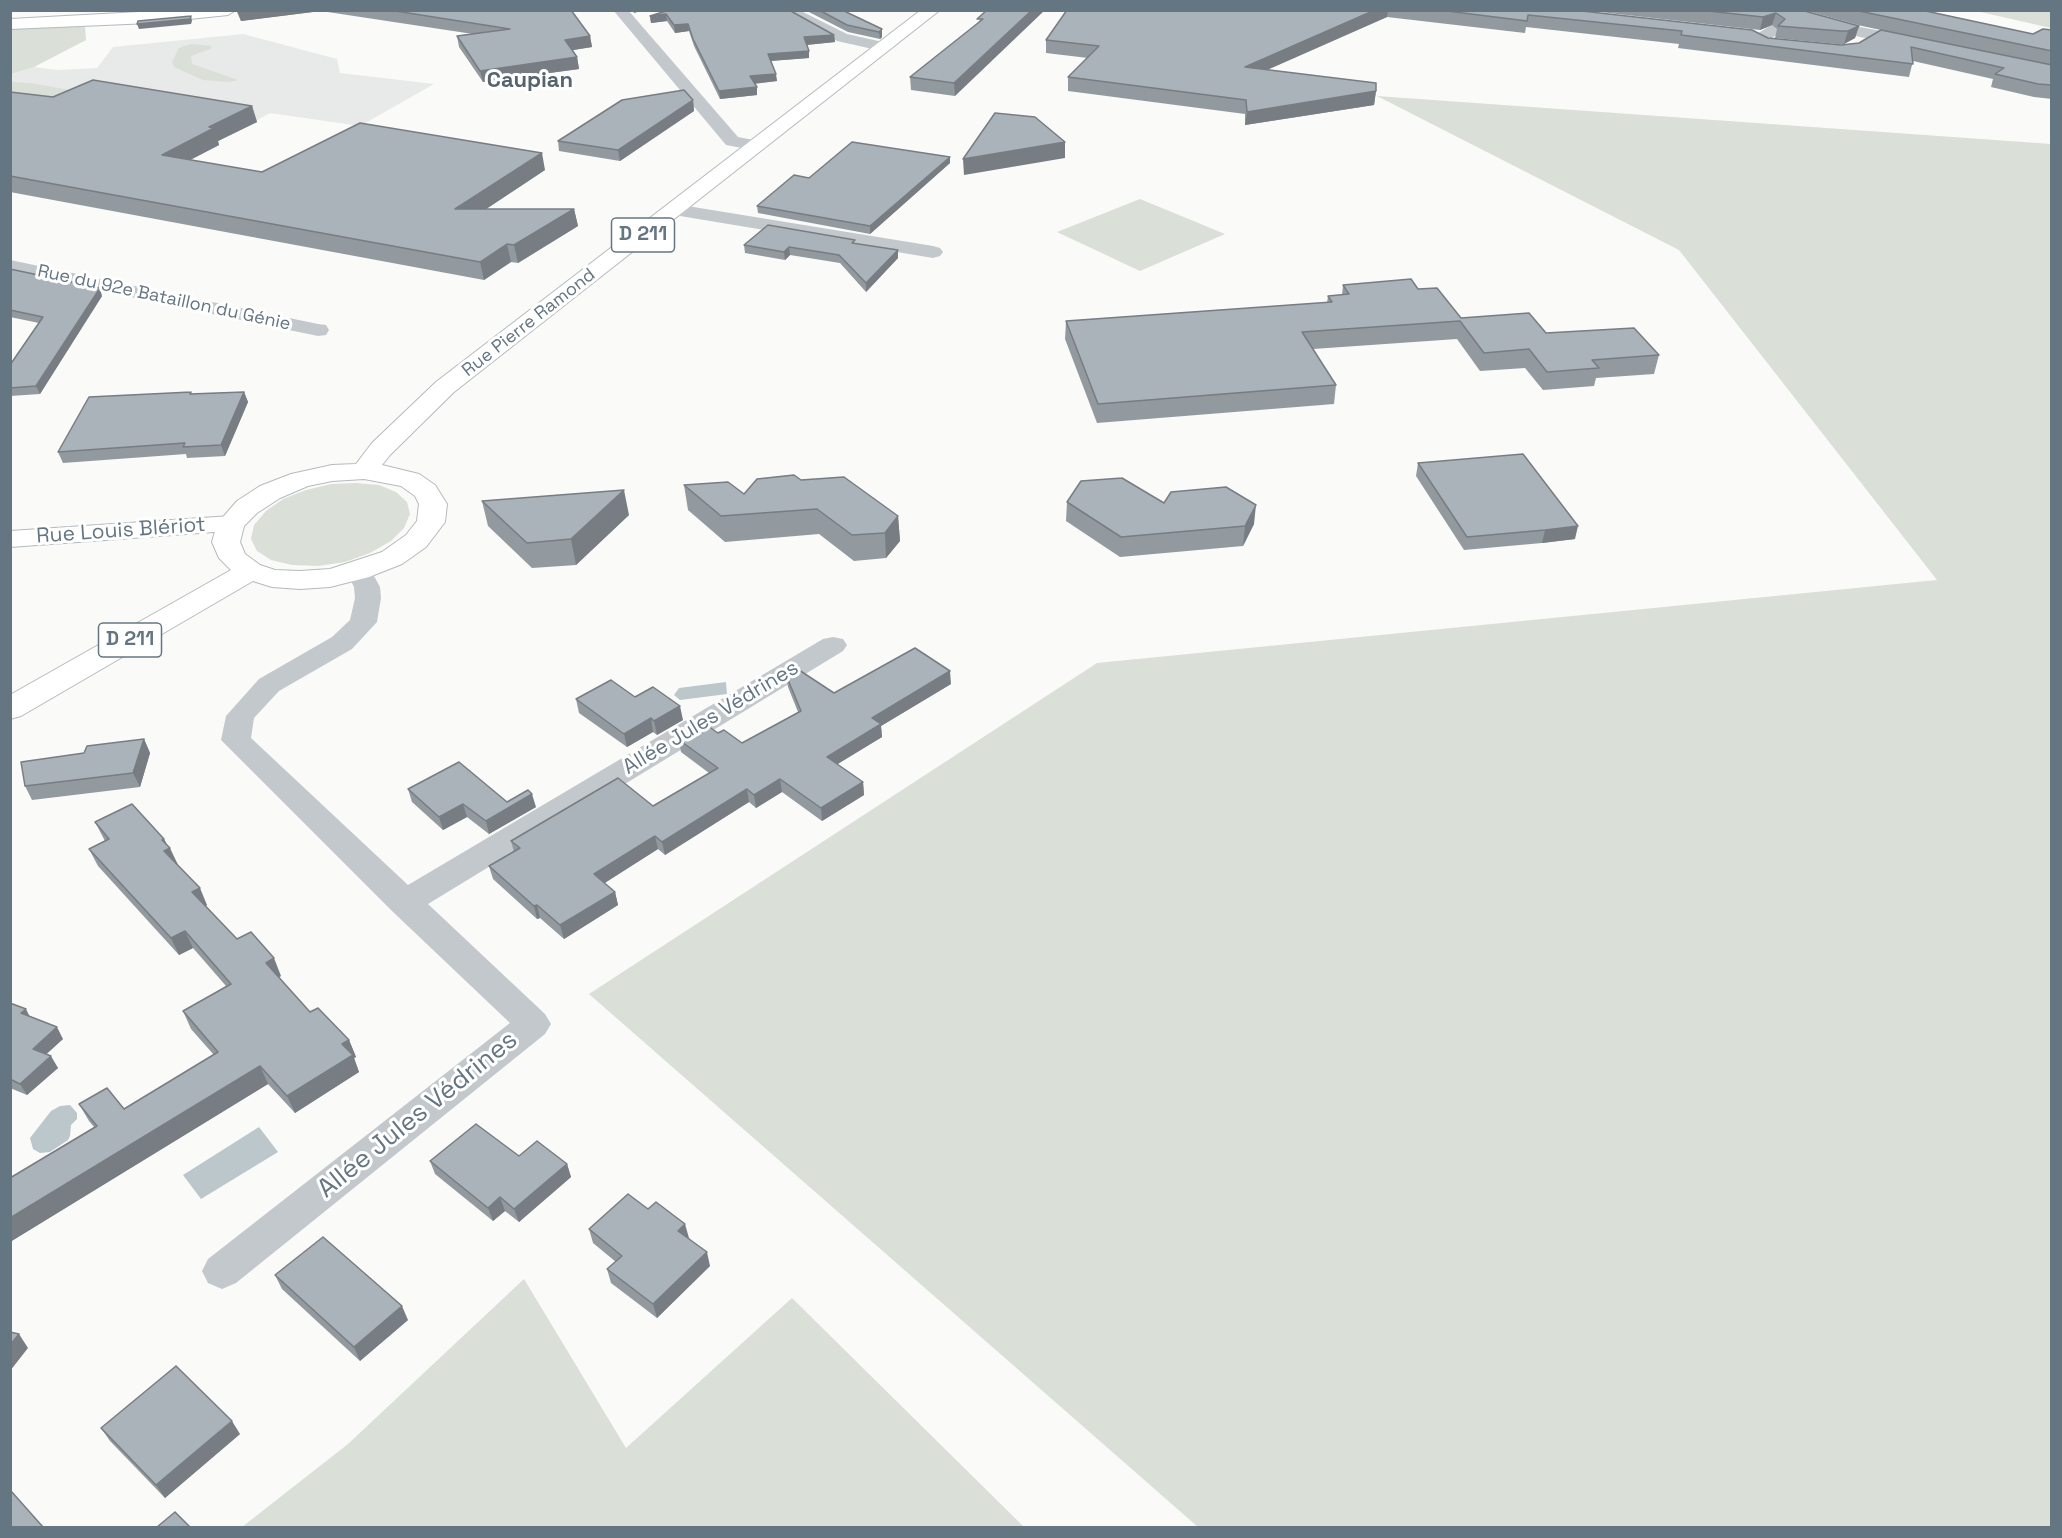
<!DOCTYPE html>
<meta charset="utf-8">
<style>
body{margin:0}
#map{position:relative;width:2062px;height:1538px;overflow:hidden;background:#fafaf8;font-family:"Space Grotesk",sans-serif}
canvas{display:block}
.frame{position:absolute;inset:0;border:12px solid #657683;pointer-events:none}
</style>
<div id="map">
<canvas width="2062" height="1538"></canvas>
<div class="frame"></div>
</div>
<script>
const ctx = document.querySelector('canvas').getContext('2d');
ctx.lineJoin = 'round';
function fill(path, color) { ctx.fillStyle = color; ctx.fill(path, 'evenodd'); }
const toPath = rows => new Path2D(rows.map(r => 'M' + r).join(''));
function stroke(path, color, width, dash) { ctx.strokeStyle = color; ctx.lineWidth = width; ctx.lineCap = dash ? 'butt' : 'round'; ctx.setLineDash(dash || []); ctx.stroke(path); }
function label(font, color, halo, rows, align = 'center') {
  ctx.font = font + ' "Space Grotesk",sans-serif'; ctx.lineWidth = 6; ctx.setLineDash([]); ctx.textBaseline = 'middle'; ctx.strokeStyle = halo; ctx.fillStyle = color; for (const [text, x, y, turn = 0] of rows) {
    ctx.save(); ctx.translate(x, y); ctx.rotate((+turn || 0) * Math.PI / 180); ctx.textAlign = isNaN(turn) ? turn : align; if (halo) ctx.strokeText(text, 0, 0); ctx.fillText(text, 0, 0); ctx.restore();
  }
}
fill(toPath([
 [243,34,337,59,340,73,434,84,360,126,270,113,215,143,219,145,194,158,11,125,11,74,34,67,57,70,97,68,113,47]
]), '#e8e9e9');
fill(toPath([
 [1976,11,2051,11,2051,28],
 [76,26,85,27,86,40,34,67,11,74,10,29],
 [191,44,212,46,210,49,191,56,192,64,238,80,229,82,203,80,174,67,172,62,179,48],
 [11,82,31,83,81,92,11,110],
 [1377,96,2051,144,2051,1527,1198,1527,589,994,1097,663,1937,580,1679,250],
 [1140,199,1225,234,1140,271,1057,232],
 [356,483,379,485,396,492,407,502,410,514,404,528,391,541,370,553,345,562,318,566,292,565,271,560,257,551,251,539,254,525,266,511,283,499,306,490,331,484],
 [524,1279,626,1448,792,1298,1024,1527,242,1527,348,1444]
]), '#dadfd7');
fill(toPath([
 [726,682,727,694,680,700,674,695,679,688],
 [70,1105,77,1113,77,1119,71,1125,70,1136,68,1140,50,1152,40,1153,33,1149,30,1138,51,1111,60,1106],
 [259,1127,278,1152,201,1199,183,1175]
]), '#bbc7cb');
const secondary = toPath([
 [176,10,236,10,228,15,151,23,10,29,10,19,176,10],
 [231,516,241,518,245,524,241,530,10,547,10,531,231,516]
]);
const primary = toPath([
 [921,10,940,10,454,392,390,455,382,465,419,474,435,485,447,504,445,522,426,547,402,564,369,577,330,587,300,589,272,587,253,581,21,716,10,719,10,695,231,570,219,558,212,542,217,524,237,501,260,486,291,474,332,465,356,464,372,443,436,382,921,10],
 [364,479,401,486,415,496,419,504,417,521,406,535,382,552,330,569,300,571,275,570,260,565,245,554,240,542,244,526,257,513,280,498,308,486,332,481,364,479]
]);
stroke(secondary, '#b3babf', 2);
stroke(primary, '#b5babe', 2);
fill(toPath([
 [613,10,628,10,738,137,764,142,767,146,764,150,758,151,726,145,613,10],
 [780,10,799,10,847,34,892,44,894,47,886,52,837,41,780,10],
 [1767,10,1794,10,1860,27,1914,37,1922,42,1914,47,1860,37,1799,21,1770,39,1794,43,1796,46,1794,49,1788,51,1755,45,1749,40,1752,37,1784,17,1769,13,1767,10],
 [675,204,933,246,940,248,943,252,940,256,933,258,668,214,666,210,668,206,675,204],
 [10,260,318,324,326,325,329,330,326,335,318,336,10,272,10,260],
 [359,563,368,565,380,587,381,598,377,622,352,649,279,691,254,718,251,738,408,885,823,639,833,637,843,639,847,645,843,651,428,904,545,1014,551,1024,545,1034,236,1283,222,1289,208,1283,202,1271,208,1259,510,1023,392,911,221,740,226,716,259,679,332,637,350,620,355,598,354,587,346,571,350,565,359,563]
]), '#c3c8cc');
fill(secondary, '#fff');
fill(primary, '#fff');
fill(toPath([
 [236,10,571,10,590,36,592,47,573,50,577,57,579,69,483,82,459,47,457,36,473,34,321,11,241,21],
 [669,10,834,35,835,42,807,45,809,58,771,61,777,81,754,84,757,95,720,99,694,46,689,31,675,33,667,21,651,23,650,16],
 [805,10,846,10,846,12,882,29,882,37,880,39,848,32],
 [987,10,955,96,911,90,910,77,977,24],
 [1067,10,1573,10,1768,38,1841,45,1859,43,1881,30,1862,26,1804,10,1923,10,2033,34,2052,30,2052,65,1906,35,2052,65,2052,99,2034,97,1991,87,1993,79,1913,61,1909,77,1678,48,1679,44,1526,27,1525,33,1387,17,1267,70,1376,91,1374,105,1245,125,1245,114,1068,91,1068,77,1088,58,1046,53,1046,40],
 [1582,10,1801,10,1859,26,1855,38,1844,44,1837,44,1775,38,1777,29,1772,25,1760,30],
 [10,92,53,97,252,106,257,122,218,141,219,145,190,160,262,172,545,170,486,209,574,209,578,226,518,263,511,262,484,280,10,192],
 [693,100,694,111,620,161,559,151,558,141],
 [950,157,950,163,870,234,758,213,757,206,809,178],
 [856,244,898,250,898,258,866,292,840,263,790,255,785,260,745,253,744,245],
 [10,269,102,296,40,394,10,396,10,365,39,323,10,317],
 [1343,285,1418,289,1461,318,1659,355,1654,374,1596,378,1594,386,1543,390,1525,368,1480,371,1457,339,1313,349,1336,385,1334,404,1097,423,1065,339,1066,321,1327,303,1328,296,1342,295],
 [191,392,192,394,244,392,248,402,225,456,187,458,186,454,63,463,58,452],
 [1418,463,1575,539,1542,543,1464,550,1416,476],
 [801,480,898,516,900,541,886,558,854,561,819,534,725,542,688,510,684,485,744,494],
 [482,501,629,515,576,565,532,568,488,526],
 [1067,502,1164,503,1254,524,1243,546,1120,557,1066,521],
 [786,675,834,693,951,684,881,726,882,737,837,764,863,782,864,795,822,821,782,792,756,808,749,802,665,855,658,849,604,883,615,892,618,905,564,939,540,918,537,919,493,879,489,866,514,852,511,841,653,806,709,773,681,752,679,740,718,733,742,743,798,712,788,687],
 [635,697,683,720,657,735,653,732,627,747,579,713,576,699],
 [144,739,150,753,140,787,32,800,25,786],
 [408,789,507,802,536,807,489,834,467,817,443,830,412,802],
 [95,822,164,839,178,865,207,905,206,906,237,939,281,976,278,977,310,1012,349,1040,356,1057,354,1058,359,1072,295,1113,268,1084,10,1242,10,1178,94,1127,89,1121,79,1104,124,1109,214,1055,191,1029,183,1011,226,986,193,948,179,955,98,866,89,849,105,841],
 [10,1003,63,1039,46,1054,58,1068,27,1095,10,1088],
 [519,1156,567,1164,571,1177,519,1222,505,1211,493,1221,435,1174,430,1161],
 [589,1229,689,1238,710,1266,657,1318,611,1283,607,1269,616,1262,593,1243],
 [275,1275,408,1320,360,1361,282,1289],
 [101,1428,240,1434,165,1498,110,1441]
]), '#929a9f');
fill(toPath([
 [237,10,321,10,321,11,241,21],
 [633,10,645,10,634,13],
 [1032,10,1045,10,955,96,954,83],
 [1375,10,1388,10,1387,17,1244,80,1245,67],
 [1776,13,1772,25,1760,30,1763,17],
 [666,14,667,21,651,23,650,16],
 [191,16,192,21,191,24,139,29,137,24],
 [688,24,689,31,675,33,674,25],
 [1859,26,1855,38,1844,44,1848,31],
 [882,29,882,37,880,39,879,32],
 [834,35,835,42,805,45,804,37],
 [590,36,592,47,567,51,565,40],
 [809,51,809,58,769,61,768,54],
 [577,57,579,69,483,82,480,71],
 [776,74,777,81,750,84,750,76],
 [757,87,757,95,720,99,719,91],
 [1376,91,1374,105,1245,125,1247,112],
 [693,100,694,111,620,161,618,150],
 [252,106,257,122,218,141,219,145,167,172,162,155,209,127],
 [1065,142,1065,158,964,175,963,159],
 [542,153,545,170,459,227,455,209],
 [950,157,950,163,870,234,870,226],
 [574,209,578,226,518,263,514,245],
 [507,244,511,262,484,280,480,262],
 [789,247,790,255,785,260,784,252],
 [898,250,898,258,866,292,866,283],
 [100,288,102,296,40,394,36,386],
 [244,392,248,402,225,456,221,445],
 [624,490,629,515,576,565,571,539],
 [1256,505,1254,524,1243,546,1245,526],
 [898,516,900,541,886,558,885,533],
 [1578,526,1575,539,1542,543,1545,530],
 [950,671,951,684,881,726,882,737,828,770,827,757,872,718],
 [680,706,683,720,657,735,654,721],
 [651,718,653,732,627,747,624,734],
 [144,739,150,753,140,787,133,773],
 [780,779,782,792,756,808,754,795],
 [863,782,864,795,822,821,821,808],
 [747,789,749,802,665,855,662,842],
 [532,794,536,807,489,834,486,821],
 [463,804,467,817,443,830,439,817],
 [655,836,658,849,597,888,594,874],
 [164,839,169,849,170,848,178,865,164,851,162,840],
 [200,888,207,905,200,909,192,892],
 [615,892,618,905,564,939,560,925],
 [537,905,540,918,537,919,534,906],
 [185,931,193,948,179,955,171,938],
 [274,958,281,976,273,981,266,963],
 [26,1009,32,1021,21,1013],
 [57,1027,63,1039,40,1060,33,1049],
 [349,1040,356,1057,354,1058,359,1072,295,1113,287,1096,342,1044],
 [51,1056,58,1068,27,1095,20,1084],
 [260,1066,268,1084,10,1242,10,1218],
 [567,1164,571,1177,519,1222,514,1209],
 [500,1197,505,1211,493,1221,488,1208],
 [685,1224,689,1238,681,1245,678,1231],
 [707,1252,710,1266,657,1318,653,1304],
 [402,1306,408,1320,360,1361,354,1347],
 [19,1334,28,1348,10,1371,10,1345],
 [232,1421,240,1434,165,1498,156,1485]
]), '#777d82');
const building = toPath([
 [389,10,571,10,590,36,565,40,577,57,480,71,457,36,510,29,389,10],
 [669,10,789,10,834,35,804,37,809,51,768,54,776,74,750,76,757,87,719,91,693,39,688,24,674,25,666,14,650,16,669,10],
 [819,10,842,10,882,29,879,32,847,25,819,10],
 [987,10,1032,10,954,83,910,77,983,19,977,19,987,10],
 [1067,10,1375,10,1245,67,1376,83,1376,91,1247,112,1246,100,1068,77,1099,46,1046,40,1067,10],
 [1439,10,1573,10,1752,30,1768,38,1841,45,1859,43,1881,30,2052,65,2052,85,2038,84,1995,74,2004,68,1911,47,1913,64,1681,35,1682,31,1528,15,1527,21,1439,10],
 [1699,10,1801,10,1859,26,1848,31,1841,31,1778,26,1785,19,1776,13,1763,17,1699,10],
 [1854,10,1921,10,2033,34,2043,29,2052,30,2052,51,1854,10],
 [191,16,190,19,137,24,138,21,191,16],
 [93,80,252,106,209,127,214,128,162,155,262,172,360,123,542,153,455,209,574,209,514,245,507,244,480,262,10,176,10,92,53,97,93,80],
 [684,90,693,100,618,150,558,141,622,100,684,90],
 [995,113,1035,117,1065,142,963,159,995,113],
 [852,142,950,157,870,226,757,206,794,175,809,178,852,142],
 [768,225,855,240,852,243,898,250,866,283,839,255,789,247,784,252,744,245,768,225],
 [10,269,100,288,36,386,10,388,10,365,43,317,10,310,10,269],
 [1411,279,1418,289,1437,288,1461,318,1529,313,1546,333,1634,328,1659,355,1592,360,1599,368,1547,372,1529,349,1484,353,1460,321,1302,332,1336,385,1098,404,1066,321,1332,302,1328,296,1349,294,1343,285,1411,279],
 [191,392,190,394,244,392,221,445,183,447,185,443,58,452,89,397,191,392],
 [1523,454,1578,526,1545,530,1467,537,1418,463,1523,454],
 [794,475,801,480,844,477,898,516,885,533,852,535,817,509,721,516,684,485,728,482,744,494,757,479,794,475],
 [1122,478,1164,503,1171,492,1226,487,1256,505,1245,526,1121,537,1067,502,1081,481,1122,478],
 [624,490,571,539,527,543,482,501,624,490],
 [915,648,950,671,872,718,881,724,827,757,863,782,821,808,780,779,754,795,747,789,662,842,655,836,594,874,615,892,560,925,537,905,534,906,489,866,520,848,511,841,618,778,653,806,718,768,679,740,705,724,718,733,724,730,742,743,801,711,786,675,796,668,834,693,915,648],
 [611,680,635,697,653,687,680,706,654,721,651,718,624,734,576,699,611,680],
 [144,739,133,773,25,786,21,762,84,753,87,746,144,739],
 [459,762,507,802,528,790,532,794,486,821,463,804,439,817,408,789,459,762],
 [132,804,164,839,162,840,170,848,164,851,200,888,192,892,237,939,251,932,274,958,266,963,310,1012,318,1008,349,1040,342,1044,353,1055,287,1096,260,1066,10,1218,10,1178,97,1126,79,1104,107,1088,124,1109,218,1052,183,1011,231,984,185,931,171,938,89,849,109,839,95,822,132,804],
 [10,1003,26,1009,21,1013,57,1027,33,1049,51,1056,20,1084,10,1079,10,1003],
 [476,1124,519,1156,537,1141,567,1164,514,1209,500,1197,488,1208,430,1161,476,1124],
 [628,1194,648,1209,656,1202,685,1224,678,1231,707,1252,653,1304,607,1269,622,1256,589,1229,628,1194],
 [323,1237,402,1306,354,1347,275,1275,323,1237],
 [10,1332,19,1334,10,1345,10,1332],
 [176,1366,232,1421,156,1485,101,1428,176,1366],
 [11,1491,43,1527,10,1527,11,1491],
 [175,1512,190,1527,157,1527,175,1512]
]);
fill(building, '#aab3b9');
stroke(building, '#777d82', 1.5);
label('18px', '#657683', '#fff', [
 ["Rue du 92e Bataillon du Génie",164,298,12],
 ["Rue Pierre Ramond",529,323,-38]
]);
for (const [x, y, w] of [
 [643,235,63],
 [130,640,63]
]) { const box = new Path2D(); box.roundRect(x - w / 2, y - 17, w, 34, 4.5); ctx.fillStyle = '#fff'; ctx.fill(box); stroke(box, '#657683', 1.5); }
label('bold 20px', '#657683', null, [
 ["D 211",643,235],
 ["D 211",130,640]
]);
label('21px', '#657683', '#fff', [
 ["Rue Louis Blériot",121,531,-4],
 ["Allée Jules Védrines",711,718,-31]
]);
label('bold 22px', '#57646e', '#fff', [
 ["Caupian",530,81]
]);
label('26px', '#657683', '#fff', [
 ["Allée Jules Védrines",418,1115,-39]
]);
</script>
